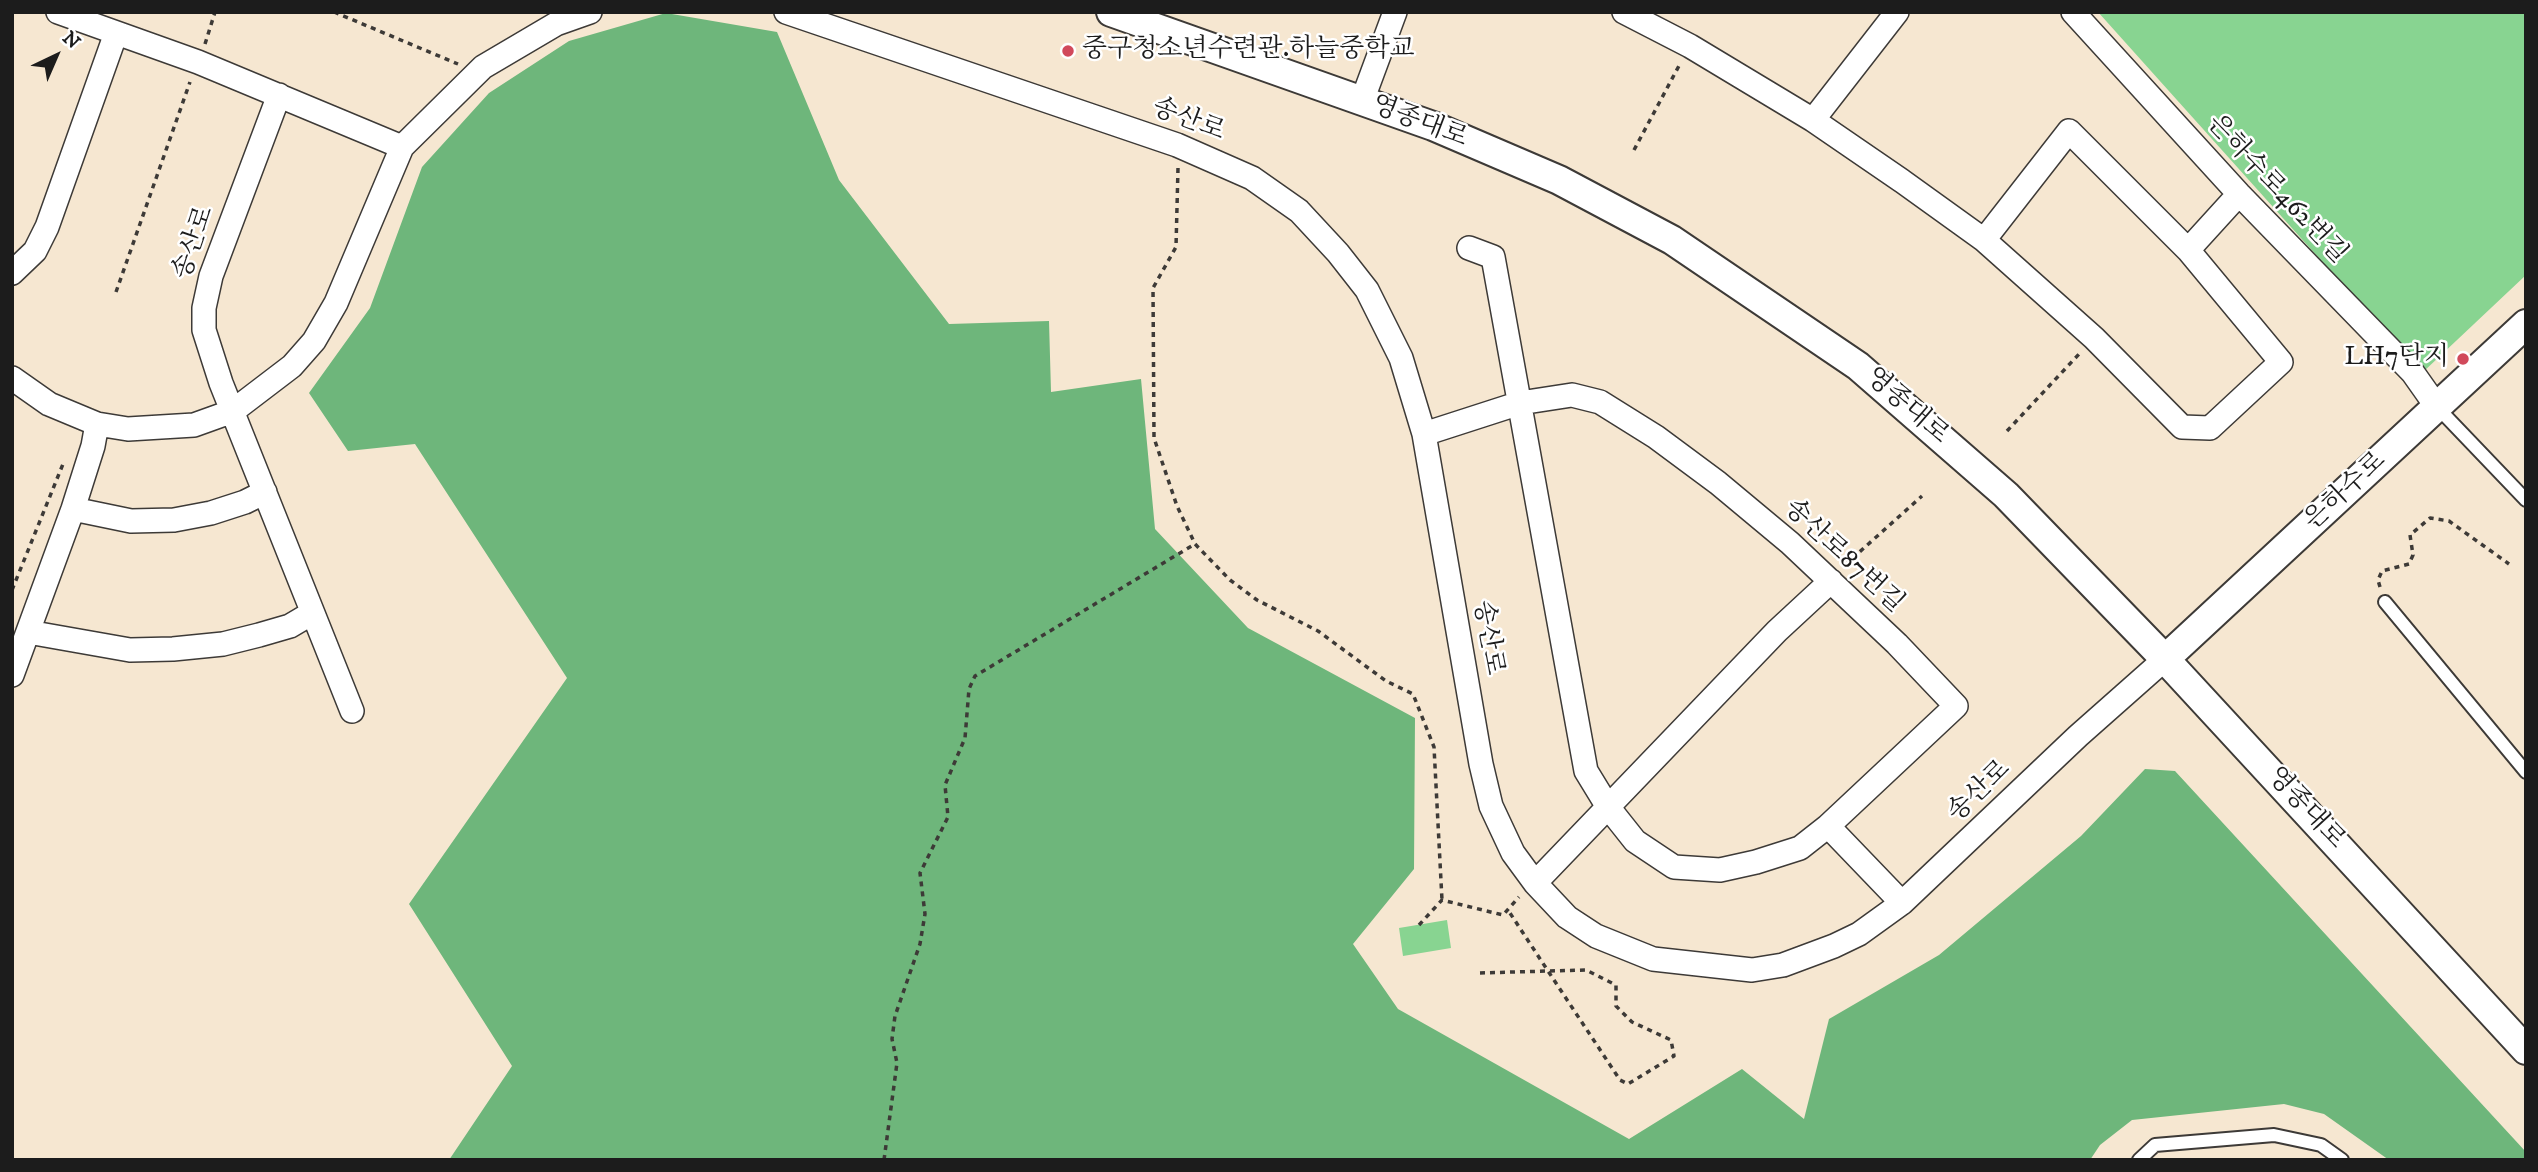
<!DOCTYPE html>
<meta charset="utf-8">
<style>
body{margin:0}
#map{position:relative;width:2538px;height:1172px;overflow:hidden;background:#f6e7d1;font-family:"IM FELL DW Pica",serif}
canvas{display:block}
.frame{position:absolute;inset:0;border:14px solid #1c1c1c;pointer-events:none}
.north{position:absolute;left:21px;top:21px;width:70px;height:70px;-webkit-text-stroke:5px #fff;paint-order:stroke;rotate:44deg;font-size:19px;font-weight:700;line-height:28px;text-align:center;color:#1c1c1c}
.north::after{content:'';display:block;margin:auto;width:24px;height:32px;background:#1c1c1c;clip-path:polygon(50% 0,100% 100%,50% 72%,0 100%)}
</style>
<div id="map">
<canvas width="2538" height="1172"></canvas>
<div class="frame"></div>
<div class="north">N</div>
</div>
<script>
const ctx = document.querySelector('canvas').getContext('2d');
ctx.lineJoin = 'round';
function fill(path, color) { ctx.fillStyle = color; ctx.fill(path, 'evenodd'); }
const toPath = rows => new Path2D(rows.map(r => 'M' + r).join(''));
function stroke(path, color, width, dash) { ctx.strokeStyle = color; ctx.lineWidth = width; ctx.lineCap = dash ? 'butt' : 'round'; ctx.setLineDash(dash || []); ctx.stroke(path); }
function label(font, color, halo, rows, align = 'center') {
  ctx.font = font + ' "IM FELL DW Pica","Noto Serif KR",serif'; ctx.lineWidth = 5; ctx.setLineDash([]); ctx.textBaseline = 'middle'; ctx.strokeStyle = halo; ctx.fillStyle = color; for (const [text, x, y, turn = 0] of rows) {
    ctx.save(); ctx.translate(x, y); ctx.rotate((+turn || 0) * Math.PI / 180); ctx.textAlign = isNaN(turn) ? turn : align; if (halo) ctx.strokeText(text, 0, 0); ctx.fillText(text, 0, 0); ctx.restore();
  }
}
fill(toPath([
 [2098,12,2526,12,2526,275,2422,373],
 [1447,920,1451,948,1403,956,1399,928]
]), '#88d491');
fill(toPath([
 [666,13,777,32,839,180,949,324,1049,321,1051,392,1141,379,1155,529,1248,628,1415,718,1414,869,1353,944,1398,1009,1629,1139,1742,1069,1804,1119,1829,1019,1939,955,2081,836,2145,769,2175,771,2526,1152,2526,1160,2389,1160,2324,1114,2284,1104,2132,1120,2100,1145,2090,1160,449,1160,512,1066,409,904,567,678,415,444,348,451,309,393,370,308,422,167,489,93,569,41]
]), '#6eb67b');
const service = toPath([
 [2437,407,2526,500],
 [2385,602,2526,772],
 [2139,1160,2155,1145,2274,1135,2321,1145,2342,1160]
]);
const minor = toPath([
 [58,12,198,62,402,147],
 [786,12,1177,145,1252,178,1299,211,1338,253,1367,290,1401,358,1424,434,1481,764,1491,806,1513,853,1535,883,1567,917,1596,936,1653,959,1752,970,1783,965,1834,946,1859,934,1902,903,2078,736,2165,659],
 [1624,12,1690,46,1813,120,1902,181,1984,240,2094,338,2182,427,2210,428,2281,362,2188,250],
 [2073,12,2239,194,2413,373,2437,407],
 [279,95,211,276,204,308,204,330,221,383,352,711],
 [1362,101,1395,12],
 [1813,120,1897,12],
 [1984,240,2069,131,2188,250,2239,194],
 [1469,248,1493,257,1586,771,1608,807,1635,841,1674,867,1720,870,1756,862,1800,848,1828,826],
 [12,273,35,251,47,227,116,33],
 [12,378,49,404,97,424,128,429,194,425,233,411,292,366,314,341,336,303,402,147,483,67,556,24,590,12],
 [1424,434,1520,403,1572,395,1600,402,1656,437,1718,483,1790,543,1897,644,1956,706,1828,826,1902,903],
 [73,509,131,521,174,520,211,513,245,502,265,492],
 [28,632,130,650,173,649,223,644,259,635,290,626,312,613],
 [12,675,73,509,93,446,97,424],
 [1535,883,1777,631,1831,581]
]);
const tertiary = toPath([
 [1111,12,1433,126,1559,180,1672,240,1858,366,2006,495,2165,659,2526,1050],
 [2165,659,2526,324]
]);
stroke(service, '#3d3a37', 16);
stroke(minor, '#3d3a37', 26);
stroke(tertiary, '#3d3a37', 32);
stroke(toPath([
 [334,12,458,64],
 [205,44,215,12],
 [1634,150,1681,62],
 [1178,168,1176,247,1153,288,1154,438,1177,506,1195,544,1230,580,1257,600,1318,631,1386,681,1413,694,1434,747,1442,900],
 [116,292,190,82],
 [2007,431,2080,353],
 [1845,565,1922,496],
 [2380,587,2378,580,2382,571,2409,564,2413,555,2410,535,2430,518,2449,521,2509,564],
 [12,590,63,464],
 [1419,925,1442,900,1503,915,1519,897],
 [1480,973,1548,971,1586,970,1616,985,1616,1006,1632,1022,1671,1040,1674,1056,1628,1084,1620,1080,1548,971,1508,910],
 [884,1160,897,1063,892,1039,895,1016,920,944,925,914,920,873,948,817,945,785,965,738,969,689,975,676,1195,544]
]), '#3d3a37', 3.5, [5, 5]);
stroke(service, '#fff', 12);
stroke(minor, '#fff', 23);
stroke(tertiary, '#fff', 28);
for (const [x, y, r, color] of [
 [1068,51,7,"#d1495b"],
 [2463,359,7,"#d1495b"]
]) { const dot = new Path2D(); dot.arc(x, y, r, 0, 2 * Math.PI); ctx.fillStyle = color; ctx.fill(dot); stroke(dot, '#fff', 2.5); }
label('26px', '#1c1c1c', '#fff', [
 ["중구청소년수련관.하늘중학교",1082,51],
 ["LH7단지",2449,359,"right"]
], 'left');
label('26px', '#1c1c1c', '#fff', [
 ["송산로",1188,121,21],
 ["영종대로",1419,123,21],
 ["은하수로462번길",2276,190,47],
 ["송산로",195,243,-71],
 ["영종대로",1906,407,41],
 ["은하수로",2346,492,-43],
 ["송산로87번길",1843,557,43],
 ["송산로",1487,638,80],
 ["송산로",1980,792,-44],
 ["영종대로",2305,809,47]
]);
</script>
